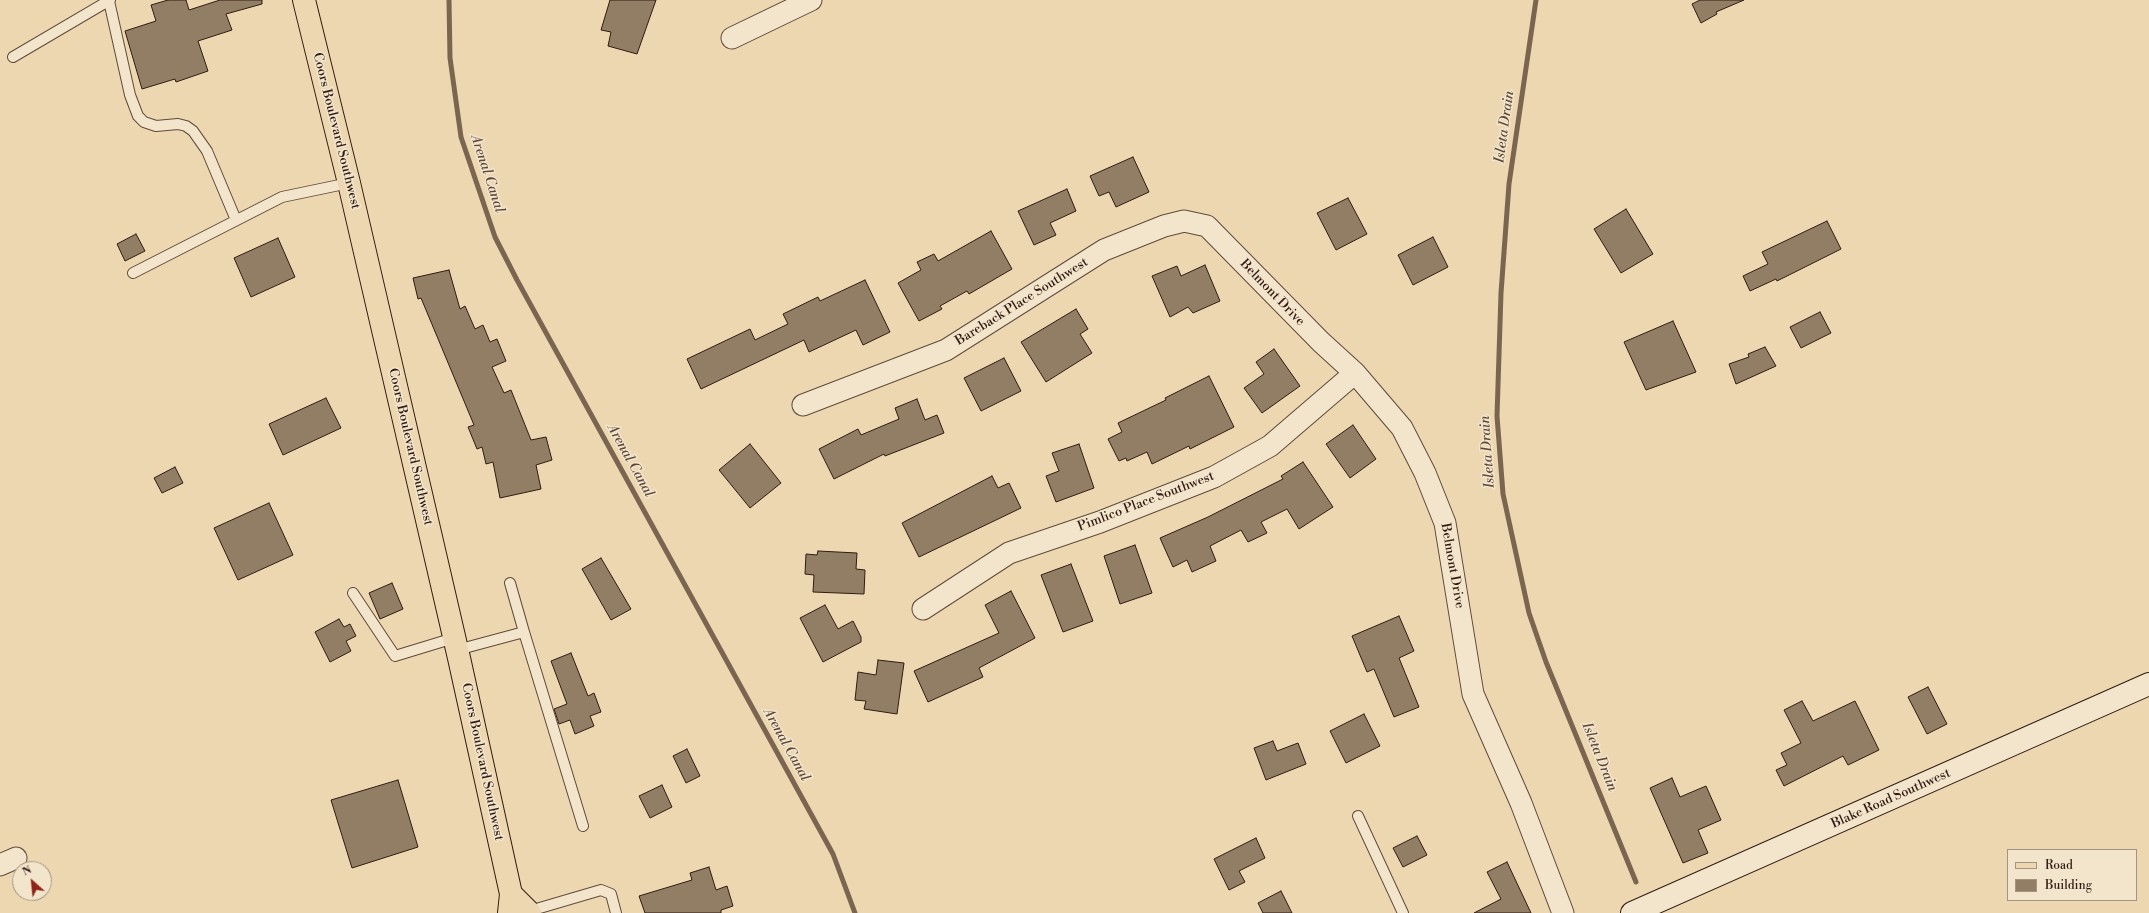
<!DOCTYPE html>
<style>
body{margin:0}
#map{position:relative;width:2149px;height:913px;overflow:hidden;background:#ecd7b1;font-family:"Libre Bodoni",serif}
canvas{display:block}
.legend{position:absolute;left:2007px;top:849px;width:130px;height:52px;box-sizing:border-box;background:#f3e5cc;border:1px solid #a59482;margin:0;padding:5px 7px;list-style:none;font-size:12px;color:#311b12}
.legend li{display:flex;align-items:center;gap:8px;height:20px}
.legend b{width:20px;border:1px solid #a59482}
.north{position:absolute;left:12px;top:861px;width:40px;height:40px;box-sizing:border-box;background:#f3e5cc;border:1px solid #a59482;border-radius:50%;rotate:333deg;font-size:11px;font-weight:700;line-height:16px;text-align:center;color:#311b12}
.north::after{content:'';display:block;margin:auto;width:14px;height:18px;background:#8f2418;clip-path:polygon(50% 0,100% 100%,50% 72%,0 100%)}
</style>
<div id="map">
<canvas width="2149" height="913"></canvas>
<ul class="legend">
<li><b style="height:5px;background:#ecd7b1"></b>Road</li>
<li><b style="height:11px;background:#927d65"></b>Building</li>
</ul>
<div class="north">N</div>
</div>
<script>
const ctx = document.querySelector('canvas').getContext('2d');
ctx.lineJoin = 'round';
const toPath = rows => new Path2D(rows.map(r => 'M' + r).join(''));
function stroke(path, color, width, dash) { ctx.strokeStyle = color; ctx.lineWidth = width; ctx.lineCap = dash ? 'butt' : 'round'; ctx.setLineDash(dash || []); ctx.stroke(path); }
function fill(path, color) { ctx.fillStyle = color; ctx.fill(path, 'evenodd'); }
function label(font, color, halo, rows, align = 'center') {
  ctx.font = font + ' "Libre Bodoni",serif'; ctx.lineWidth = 3; ctx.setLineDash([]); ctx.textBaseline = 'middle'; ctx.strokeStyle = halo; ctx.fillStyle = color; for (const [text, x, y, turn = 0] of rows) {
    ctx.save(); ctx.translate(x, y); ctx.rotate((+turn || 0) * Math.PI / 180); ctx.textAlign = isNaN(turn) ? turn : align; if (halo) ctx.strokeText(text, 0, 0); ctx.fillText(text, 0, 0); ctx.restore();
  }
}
stroke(toPath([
 [449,0,450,58,461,137,495,237,517,280,833,854,855,913],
 [1536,0,1509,184,1501,293,1497,416,1503,494,1529,613,1546,662,1636,882]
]), '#7b6551', 5);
const building = toPath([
 [168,0,186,0,189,10,220,0,262,0,262,4,226,14,232,30,198,41,208,71,176,82,175,79,142,89,125,31,156,21,151,5,168,0],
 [610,0,656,0,637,54,608,46,611,32,601,30,610,0],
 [1700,0,1744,0,1716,12,1717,14,1701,23,1692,4,1700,0],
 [1133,157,1149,192,1116,207,1109,192,1099,196,1090,176,1133,157],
 [1067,189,1076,211,1050,223,1056,235,1034,245,1018,211,1067,189],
 [1348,198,1367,234,1336,250,1317,213,1348,198],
 [1626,209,1653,254,1621,273,1594,229,1626,209],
 [1827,221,1841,249,1777,281,1776,279,1750,291,1743,276,1768,264,1762,252,1827,221],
 [991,231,1012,269,969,294,967,291,940,306,942,309,919,321,898,283,921,270,917,262,934,254,938,261,991,231],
 [136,234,145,251,125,261,117,244,136,234],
 [1433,237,1448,267,1413,285,1398,255,1433,237],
 [278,238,295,277,251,297,234,258,278,238],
 [1205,265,1220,301,1193,313,1188,307,1170,317,1152,276,1177,266,1181,276,1205,265],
 [449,270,460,309,465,306,475,329,483,325,490,342,497,339,506,361,492,367,504,393,511,390,531,440,546,437,552,460,536,465,541,489,500,498,493,462,486,464,482,447,477,449,468,427,474,425,421,298,418,299,413,278,449,270],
 [865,280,890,332,863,345,856,330,809,352,804,340,701,389,687,359,750,329,755,340,788,324,783,314,818,297,820,301,865,280],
 [1076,309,1088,329,1080,334,1092,353,1046,382,1021,342,1076,309],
 [1820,312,1831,333,1801,348,1790,327,1820,312],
 [1673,321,1696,372,1646,390,1624,342,1673,321],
 [1765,347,1776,366,1736,384,1729,364,1749,357,1748,354,1765,347],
 [1274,349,1300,386,1262,413,1244,388,1264,374,1256,362,1274,349],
 [1004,358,1021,391,981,411,964,378,1004,358],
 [1209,376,1234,427,1190,449,1189,446,1152,464,1147,452,1127,461,1126,458,1119,461,1108,439,1122,432,1118,423,1166,400,1165,398,1209,376],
 [326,398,341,428,283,455,269,424,326,398],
 [917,399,925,420,937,415,944,433,885,456,884,454,834,479,819,449,858,429,861,435,899,419,895,408,917,399],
 [1353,425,1376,459,1350,478,1326,444,1353,425],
 [750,444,781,483,750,508,719,470,750,444],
 [1079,444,1094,488,1056,502,1046,476,1059,471,1052,453,1079,444],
 [1303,462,1333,507,1299,529,1287,509,1261,522,1267,533,1248,542,1241,530,1210,546,1216,561,1192,572,1187,560,1173,567,1160,538,1208,517,1283,479,1281,476,1303,462],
 [175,467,183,483,162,493,154,478,175,467],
 [992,476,998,488,1009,483,1021,508,919,557,902,523,992,476],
 [269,503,293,555,238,580,214,528,269,503],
 [1135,545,1152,593,1120,604,1104,556,1135,545],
 [818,551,857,553,856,569,865,570,864,594,813,592,814,575,805,574,806,554,817,555,818,551],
 [601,558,631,609,611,620,582,569,601,558],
 [1071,564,1093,621,1063,632,1041,575,1071,564],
 [392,583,403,609,380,619,369,593,392,583],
 [1011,591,1035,638,979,668,983,677,928,702,914,671,999,633,985,605,1011,591],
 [825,605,838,629,853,621,861,637,861,642,823,662,800,618,825,605],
 [1399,616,1414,651,1399,658,1419,707,1394,717,1374,669,1367,672,1352,636,1399,616],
 [339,619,344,627,350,624,356,636,346,641,351,651,330,662,315,632,339,619],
 [571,653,588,696,594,693,601,712,590,716,594,726,575,734,570,720,559,724,554,709,567,704,551,661,571,653],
 [878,660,904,663,897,714,864,709,866,701,855,700,858,672,876,675,878,660],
 [1928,687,1947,724,1927,734,1908,697,1928,687],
 [1802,701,1813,721,1855,701,1879,750,1848,765,1843,756,1784,786,1776,770,1787,765,1781,753,1801,743,1784,710,1802,701],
 [1364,714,1380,746,1346,763,1330,731,1364,714],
 [1273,741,1277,751,1298,743,1306,764,1266,780,1254,748,1273,741],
 [687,749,700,776,686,783,673,756,687,749],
 [1672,778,1680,797,1706,786,1721,820,1698,830,1708,853,1683,863,1650,788,1672,778],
 [398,780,418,847,352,868,331,800,398,780],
 [662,785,672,807,650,818,639,796,662,785],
 [1417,836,1427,855,1403,867,1393,848,1417,836],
 [1256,838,1265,858,1239,871,1245,882,1229,890,1214,859,1256,838],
 [1507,862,1531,913,1474,913,1501,899,1487,872,1507,862],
 [709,867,716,890,727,886,733,906,721,910,721,913,645,913,639,896,692,880,690,873,709,867],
 [1281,891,1292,913,1263,913,1258,903,1281,891]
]);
fill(building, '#927d65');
stroke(building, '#311b12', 1);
const lane = toPath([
 [109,1,130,95,138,116,144,122,156,126,178,124,186,126,193,131,207,151,236,220],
 [13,57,110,0],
 [133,273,282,197,349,183],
 [510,583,524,632],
 [353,593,395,656,454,638],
 [457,650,524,632,583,826],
 [1358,816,1403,913],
 [526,912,601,890,611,894,616,913]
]);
const street = toPath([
 [732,38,811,0],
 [803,405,946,350,1104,250,1164,226,1184,221,1207,226,1321,342,1355,373,1402,428,1425,473,1445,523,1473,694,1521,803,1563,913],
 [923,609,1009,553,1100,522,1214,477,1270,446,1355,373],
 [0,865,16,858]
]);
const secondary = toPath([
 [1632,913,2149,684]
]);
const primary = toPath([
 [304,0,349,183,459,658,511,894,509,913],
 [511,894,530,913]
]);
stroke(lane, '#604a3a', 12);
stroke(street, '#604a3a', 23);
stroke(secondary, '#311b12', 24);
stroke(primary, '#311b12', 24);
stroke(lane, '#f3e5cc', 10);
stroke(street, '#f3e5cc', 21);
stroke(secondary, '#f3e5cc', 22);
stroke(primary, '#ecd7b1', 22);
label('13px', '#311b12', '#f3e5cc', [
 ["Coors Boulevard Southwest",336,131,76],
 ["Belmont Drive",1272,293,46],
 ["Bareback Place Southwest",1022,302,-32],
 ["Coors Boulevard Southwest",410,447,77],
 ["Pimlico Place Southwest",1146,502,-21],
 ["Belmont Drive",1452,566,80],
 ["Coors Boulevard Southwest",482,762,78],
 ["Blake Road Southwest",1891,799,-24]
]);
label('italic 14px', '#5c4637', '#f3e5cc', [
 ["Isleta Drain",1505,127,-82],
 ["Arenal Canal",487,174,72],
 ["Isleta Drain",1488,452,-94],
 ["Arenal Canal",630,461,61],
 ["Arenal Canal",786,745,61],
 ["Isleta Drain",1599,757,68]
]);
</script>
